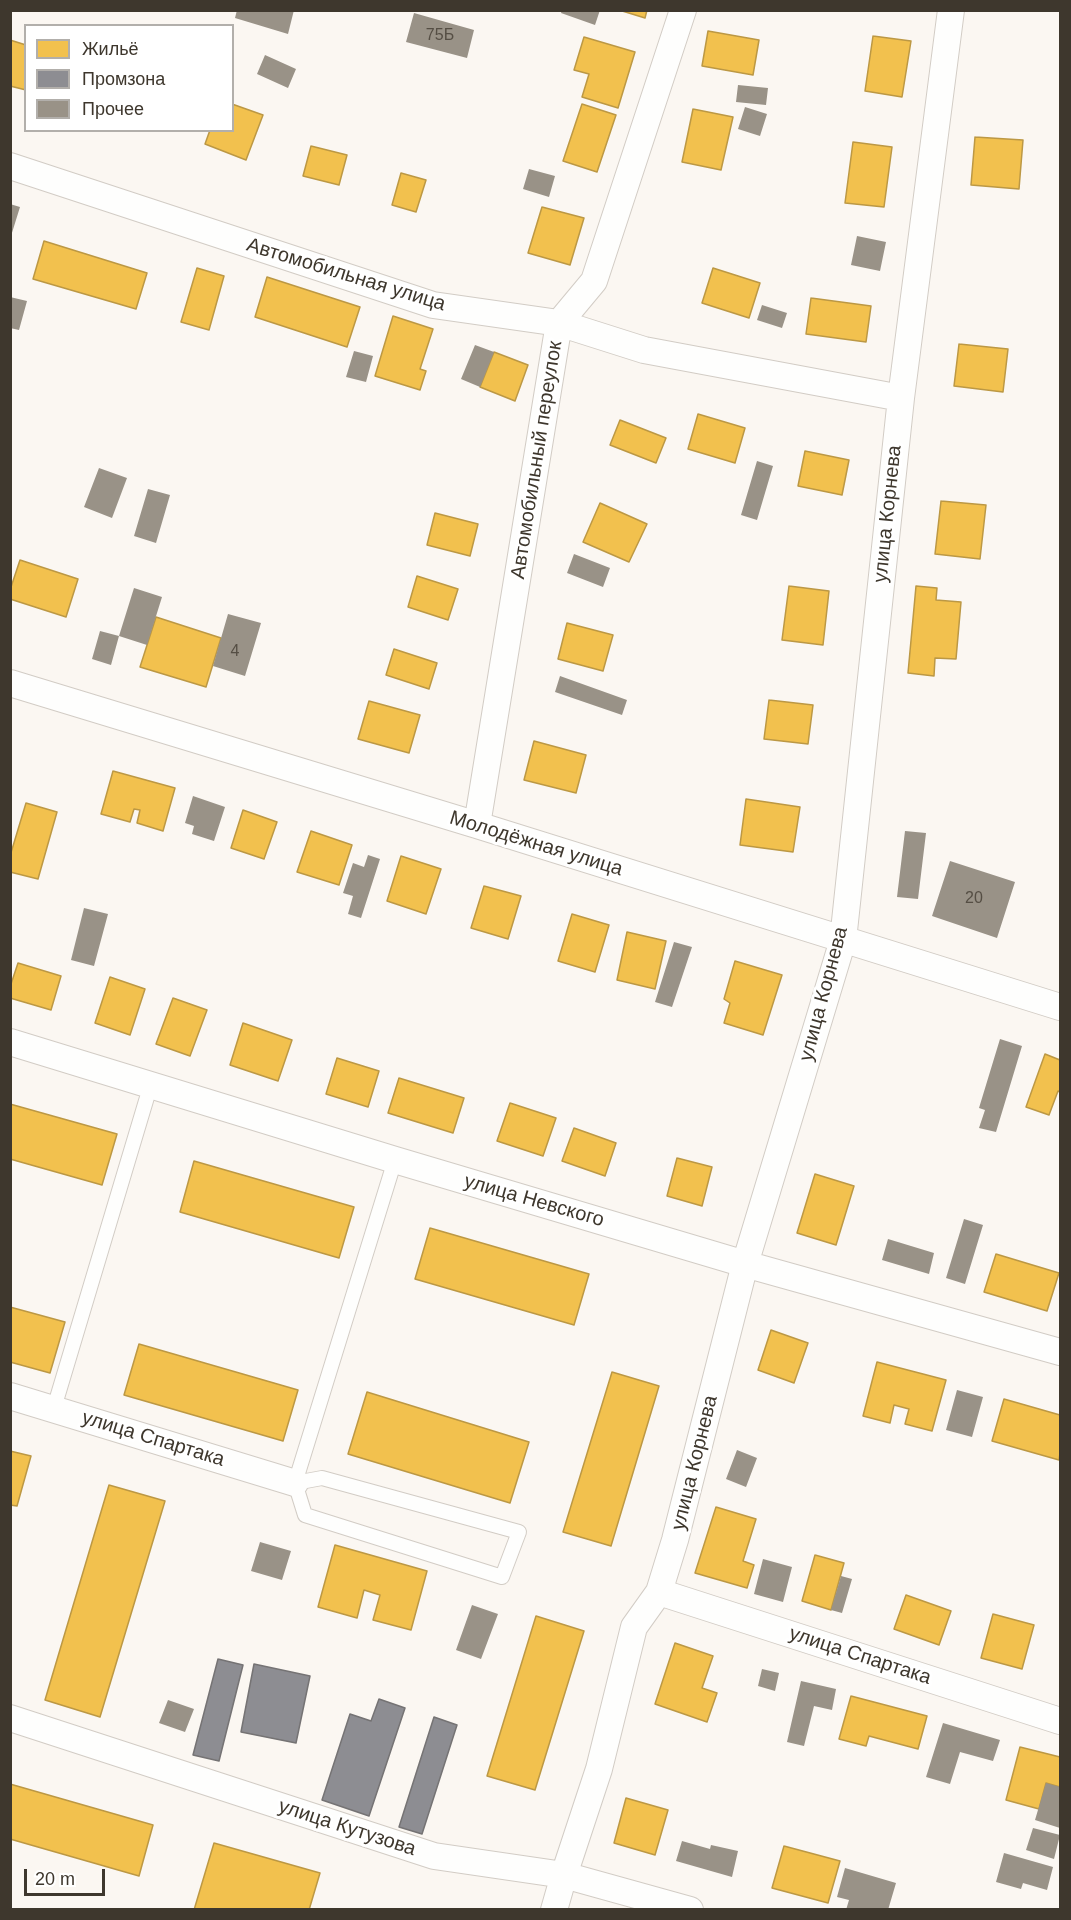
<!DOCTYPE html>
<meta charset="utf-8">
<style>
body{margin:0}
#map{position:relative;width:1071px;height:1920px;overflow:hidden;background:#fbf7f2;font-family:Helvetica,sans-serif}
canvas{display:block}
.frame{position:absolute;inset:0;border:12px solid #3e372d;pointer-events:none}
.legend{position:absolute;left:24px;top:24px;width:210px;height:108px;box-sizing:border-box;background:#fff;border:2px solid #b2afab;margin:0;padding:8px 10px;list-style:none;font-size:18px;color:#3e372d}
.legend li{display:flex;align-items:center;gap:12px;height:30px}
.legend b{width:30px;border:2px solid #b2afab}
.scale{position:absolute;left:24px;top:1869px;width:81px;height:27px;box-sizing:border-box;border:3px solid #3e372d;border-top:0;padding-left:8px;font-size:18px;line-height:21px;white-space:nowrap;color:#3e372d;-webkit-text-stroke:4px #fff;paint-order:stroke}
</style>
<div id="map">
<canvas width="1071" height="1920"></canvas>
<div class="frame"></div>
<ul class="legend">
<li><b style="height:16px;background:#f2c14e"></b>Жильё</li>
<li><b style="height:16px;background:#8d8d92"></b>Промзона</li>
<li><b style="height:16px;background:#999287"></b>Прочее</li>
</ul>
<div class="scale">20 m</div>
</div>
<script>
const ctx = document.querySelector('canvas').getContext('2d');
ctx.lineJoin = 'round';
function fill(path, color) { ctx.fillStyle = color; ctx.fill(path, 'evenodd'); }
const toPath = rows => new Path2D(rows.map(r => 'M' + r).join(''));
function stroke(path, color, width, dash) { ctx.strokeStyle = color; ctx.lineWidth = width; ctx.lineCap = dash ? 'butt' : 'round'; ctx.setLineDash(dash || []); ctx.stroke(path); }
function label(font, color, halo, rows, align = 'center') {
  ctx.font = font + ' Helvetica,sans-serif'; ctx.lineWidth = 6; ctx.setLineDash([]); ctx.textBaseline = 'middle'; ctx.strokeStyle = halo; ctx.fillStyle = color; for (const [text, x, y, turn = 0] of rows) {
    ctx.save(); ctx.translate(x, y); ctx.rotate((+turn || 0) * Math.PI / 180); ctx.textAlign = isNaN(turn) ? turn : align; if (halo) ctx.strokeText(text, 0, 0); ctx.fillText(text, 0, 0); ctx.restore();
  }
}
const homes = toPath([
 [619,10,647,10,645,18,619,10],
 [708,31,759,40,753,75,702,66,708,31],
 [873,36,911,41,902,97,865,91,873,36],
 [584,37,635,52,618,108,582,97,589,74,574,70,584,37],
 [10,40,26,45,26,90,10,86,10,40],
 [232,104,263,115,246,160,205,144,210,130,232,130,232,104],
 [582,104,616,115,597,172,563,161,582,104],
 [693,109,733,117,721,170,682,162,693,109],
 [975,137,1023,140,1019,189,971,185,975,137],
 [853,142,892,147,884,207,845,203,853,142],
 [311,146,347,155,339,185,303,176,311,146],
 [401,173,426,180,416,212,392,205,401,173],
 [542,207,584,218,570,265,528,253,542,207],
 [44,241,147,273,136,309,33,279,44,241],
 [197,268,224,276,209,330,181,322,197,268],
 [713,268,760,283,749,318,702,303,713,268],
 [267,277,360,307,347,347,255,317,267,277],
 [811,298,871,306,866,342,806,334,811,298],
 [393,316,433,329,420,369,426,371,420,390,375,376,393,316],
 [959,344,1008,349,1003,392,954,386,959,344],
 [494,352,528,365,515,401,480,387,494,352],
 [698,414,745,428,735,463,688,449,698,414],
 [620,420,666,438,656,463,610,445,620,420],
 [805,451,849,460,842,495,798,486,805,451],
 [941,501,986,505,980,559,935,554,941,501],
 [600,503,647,524,629,562,583,542,600,503],
 [435,513,478,524,470,556,427,545,435,513],
 [20,560,78,579,66,617,10,599,10,590,20,560],
 [417,576,458,589,448,620,408,607,417,576],
 [789,586,829,591,823,645,782,640,789,586],
 [916,586,937,588,936,600,961,602,956,659,935,658,934,676,908,673,916,586],
 [156,617,221,638,206,687,140,667,156,617],
 [567,623,613,635,603,671,558,659,567,623],
 [394,649,437,663,429,689,386,675,394,649],
 [769,700,813,705,808,744,764,739,769,700],
 [369,701,420,715,409,753,358,739,369,701],
 [534,741,586,755,576,793,524,780,534,741],
 [113,771,175,788,163,831,137,823,140,810,134,809,130,822,101,814,113,771],
 [746,799,800,807,793,852,740,845,746,799],
 [26,803,57,812,38,879,10,872,10,856,26,803],
 [243,810,277,822,264,859,231,848,243,810],
 [311,831,352,845,339,885,297,872,311,831],
 [401,856,441,869,426,914,387,901,401,856],
 [484,886,521,896,508,939,471,928,484,886],
 [572,914,609,925,595,972,558,961,572,914],
 [627,932,666,941,655,989,617,980,627,932],
 [735,961,782,975,763,1035,724,1023,730,1003,724,999,735,961],
 [18,963,61,976,51,1010,10,998,10,987,18,963],
 [110,977,145,989,130,1035,95,1023,110,977],
 [173,998,207,1010,190,1056,156,1044,173,998],
 [243,1023,292,1040,278,1081,230,1065,243,1023],
 [1045,1054,1060,1060,1060,1092,1058,1091,1049,1115,1026,1107,1045,1054],
 [337,1058,379,1071,368,1107,326,1094,337,1058],
 [399,1078,464,1098,453,1133,388,1113,399,1078],
 [510,1103,556,1118,543,1156,497,1141,510,1103],
 [10,1104,117,1134,102,1185,10,1159,10,1104],
 [574,1128,616,1143,605,1176,562,1161,574,1128],
 [677,1158,712,1167,702,1206,667,1196,677,1158],
 [194,1161,354,1207,339,1258,180,1212,194,1161],
 [815,1174,854,1186,836,1245,797,1233,815,1174],
 [430,1228,589,1274,574,1325,415,1279,430,1228],
 [996,1254,1059,1273,1047,1311,984,1292,996,1254],
 [10,1307,65,1322,50,1373,10,1362,10,1307],
 [771,1330,808,1343,794,1383,758,1370,771,1330],
 [139,1344,298,1390,283,1441,124,1395,139,1344],
 [877,1362,946,1380,932,1431,905,1424,909,1409,894,1405,890,1423,863,1416,877,1362],
 [612,1372,659,1386,611,1546,563,1532,612,1372],
 [367,1392,529,1442,510,1503,348,1454,367,1392],
 [1004,1399,1060,1415,1060,1453,1059,1460,992,1441,1004,1399],
 [10,1451,31,1456,17,1506,10,1505,10,1451],
 [109,1485,165,1501,100,1717,45,1700,109,1485],
 [716,1507,756,1519,743,1561,754,1565,747,1588,695,1573,716,1507],
 [335,1545,427,1571,411,1630,373,1620,380,1595,364,1590,357,1618,318,1607,335,1545],
 [815,1555,844,1563,831,1610,802,1601,815,1555],
 [906,1595,951,1611,939,1645,894,1629,906,1595],
 [993,1614,1034,1625,1022,1669,981,1658,993,1614],
 [536,1616,584,1631,535,1790,487,1776,536,1616],
 [675,1643,713,1656,702,1688,717,1693,707,1722,655,1704,675,1643],
 [851,1696,927,1716,918,1749,869,1736,866,1746,839,1739,851,1696],
 [1020,1747,1060,1757,1060,1787,1046,1783,1039,1809,1006,1800,1020,1747],
 [10,1784,153,1825,139,1876,10,1839,10,1784],
 [626,1798,668,1810,655,1855,614,1843,626,1798],
 [214,1843,320,1873,309,1910,194,1910,214,1843],
 [784,1846,840,1861,828,1903,772,1888,784,1846]
]);
fill(homes, '#f2c14e');
stroke(homes, '#bc9844', 1.5);
const industry = toPath([
 [218,1659,243,1665,219,1761,193,1755,218,1659],
 [254,1664,310,1676,296,1743,241,1732,254,1664],
 [379,1699,405,1708,369,1816,322,1800,350,1714,371,1721,379,1699],
 [434,1717,457,1725,422,1834,399,1827,434,1717]
]);
fill(industry, '#8d8d92');
stroke(industry, '#757374', 1.5);
fill(toPath([
 [237,10,294,10,288,34,235,18],
 [562,10,600,10,595,25,561,13],
 [414,13,474,30,467,58,406,42],
 [265,55,296,69,288,88,257,74],
 [738,85,768,88,766,105,736,102],
 [745,107,767,114,760,136,738,129],
 [529,169,555,176,549,197,523,189],
 [10,204,20,207,11,236,10,236],
 [857,236,886,242,880,271,851,265],
 [10,297,27,301,19,330,10,328],
 [762,305,787,313,782,328,757,320],
 [475,345,494,352,480,387,461,379],
 [354,351,373,356,366,382,346,377],
 [757,461,773,466,757,520,741,515],
 [99,468,127,478,112,518,84,507],
 [148,489,170,495,156,543,134,536],
 [574,554,610,568,603,587,567,573],
 [134,588,162,597,147,645,119,636],
 [228,614,261,623,245,676,213,666],
 [100,631,119,636,111,665,92,659],
 [560,676,627,700,622,715,555,692],
 [193,796,225,807,214,841,192,834,194,826,185,823],
 [905,831,926,833,918,899,897,897],
 [368,855,380,859,361,918,348,914,353,896,343,893,353,863,364,867],
 [950,861,1015,882,997,938,932,916],
 [84,908,108,914,94,966,71,960],
 [674,942,692,947,672,1007,655,1002],
 [1000,1039,1022,1046,996,1132,979,1128,985,1110,979,1108],
 [964,1219,983,1225,965,1284,946,1278],
 [888,1239,934,1253,929,1274,882,1260],
 [957,1390,983,1397,972,1437,946,1430],
 [737,1450,757,1458,746,1487,726,1479],
 [260,1542,291,1551,282,1580,251,1571],
 [763,1559,792,1567,783,1602,754,1594],
 [841,1576,852,1579,842,1613,831,1610],
 [472,1605,498,1614,481,1659,456,1650],
 [762,1669,779,1673,775,1691,758,1686],
 [801,1681,836,1689,832,1710,814,1706,804,1746,787,1742],
 [168,1700,194,1709,185,1732,159,1723],
 [943,1723,1000,1740,993,1761,960,1752,950,1784,926,1777],
 [1046,1783,1060,1787,1060,1828,1035,1820],
 [1033,1828,1060,1835,1054,1859,1026,1850],
 [682,1841,710,1849,711,1845,738,1851,732,1877,676,1861],
 [1004,1853,1053,1867,1047,1890,1023,1883,1021,1889,996,1882],
 [845,1868,896,1883,888,1910,846,1910,849,1900,837,1897]
]), '#999287');
const service = toPath([
 [54,1408,151,1084],
 [295,1483,322,1478,519,1532,502,1577,305,1515,295,1483,395,1160]
]);
const minor = toPath([
 [10,166,433,305,559,323,644,350,901,398],
 [10,683,477,825,1060,1007],
 [477,825,559,323,594,281,683,10],
 [10,1042,395,1160,745,1264,1060,1352],
 [10,1396,295,1483],
 [659,1592,1060,1721],
 [10,1718,434,1856,564,1875,690,1910],
 [554,1910,564,1875,599,1769,634,1627,659,1592,675,1540,745,1264,843,940,901,398,951,10]
]);
stroke(service, '#d2ccc5', 16);
stroke(minor, '#d2ccc5', 28);
stroke(service, '#fefefd', 14);
stroke(minor, '#fefefd', 26);
label('16px', '#554e44', null, [
 ["75Б",440,36],
 ["4",235,652],
 ["20",974,899]
]);
label('20px', '#3e372d', '#fff', [
 ["Автомобильная улица",346,275,17],
 ["Автомобильный переулок",537,460,-81],
 ["улица Корнева",888,514,-84],
 ["Молодёжная улица",536,844,17],
 ["улица Корнева",824,994,-75],
 ["улица Невского",534,1201,16],
 ["улица Спартака",153,1439,17],
 ["улица Корнева",695,1463,-76],
 ["улица Спартака",860,1656,18],
 ["улица Кутузова",347,1828,18]
]);
</script>
